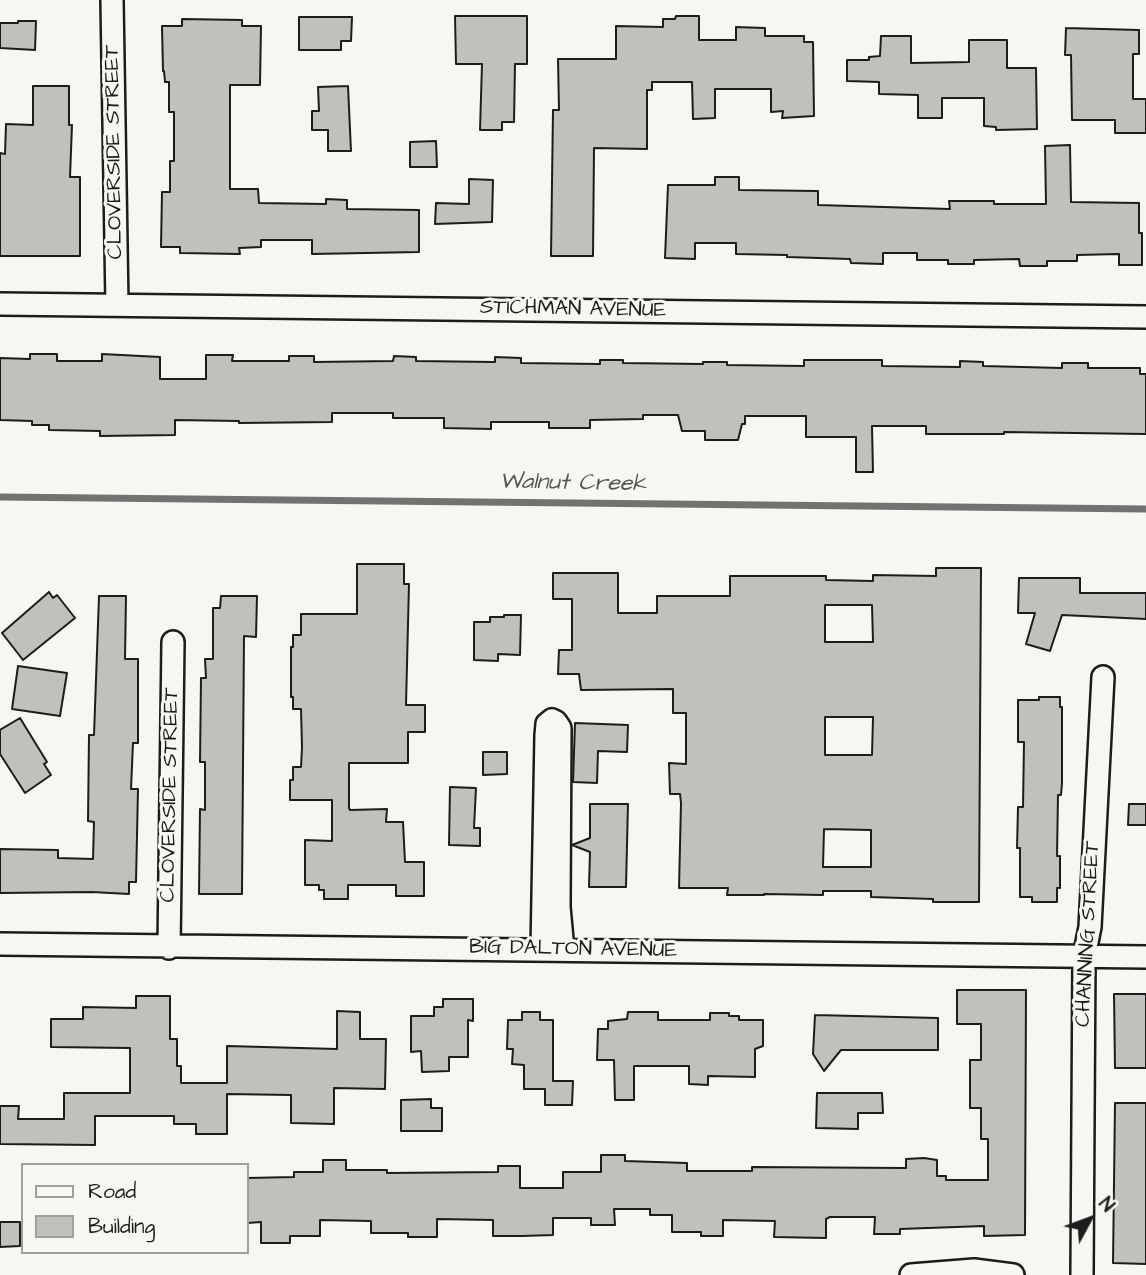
<!DOCTYPE html>
<style>
body{margin:0}
#map{position:relative;width:1146px;height:1275px;overflow:hidden;background:#f6f6f2;font-family:"Architects Daughter",sans-serif}
canvas{display:block}
.legend{position:absolute;left:21px;top:1163px;width:228px;height:91px;box-sizing:border-box;background:#f6f6f2;border:2px solid #9f9f9c;margin:0;padding:9px 12px;list-style:none;font-size:21px;color:#1c1c1c}
.legend li{display:flex;align-items:center;gap:14px;height:35px}
.legend b{width:35px;border:2px solid #9f9f9c}
.north{position:absolute;left:1055px;top:1184px;width:70px;height:70px;-webkit-text-stroke:5px #f6f6f2;paint-order:stroke;rotate:49deg;font-size:19px;font-weight:700;line-height:28px;text-align:center;color:#1c1c1c}
.north::after{content:'';display:block;margin:auto;width:24px;height:32px;background:#1c1c1c;clip-path:polygon(50% 0,100% 100%,50% 72%,0 100%)}
</style>
<div id="map">
<canvas width="1146" height="1275"></canvas>
<ul class="legend">
<li><b style="height:9px;background:#f6f6f2"></b>Road</li>
<li><b style="height:19px;background:#c0c0bd"></b>Building</li>
</ul>
<div class="north">N</div>
</div>
<script>
const ctx = document.querySelector('canvas').getContext('2d');
ctx.lineJoin = 'round';
const toPath = rows => new Path2D(rows.map(r => 'M' + r).join(''));
function stroke(path, color, width, dash) { ctx.strokeStyle = color; ctx.lineWidth = width; ctx.lineCap = dash ? 'butt' : 'round'; ctx.setLineDash(dash || []); ctx.stroke(path); }
function fill(path, color) { ctx.fillStyle = color; ctx.fill(path, 'evenodd'); }
function label(font, color, halo, rows, align = 'center') {
  ctx.font = font + ' "Architects Daughter",sans-serif'; ctx.lineWidth = 6; ctx.setLineDash([]); ctx.textBaseline = 'middle'; ctx.strokeStyle = halo; ctx.fillStyle = color; for (const [text, x, y, turn = 0] of rows) {
    ctx.save(); ctx.translate(x, y); ctx.rotate((+turn || 0) * Math.PI / 180); ctx.textAlign = isNaN(turn) ? turn : align; if (halo) ctx.strokeText(text, 0, 0); ctx.fillText(text, 0, 0); ctx.restore();
  }
}
stroke(toPath([
 [0,497,1146,509]
]), '#727271', 7);
const building = toPath([
 [455,16,527,16,527,64,515,64,514,122,502,122,502,130,480,130,482,64,456,64,455,16],
 [676,16,699,16,699,40,736,40,736,27,765,28,765,36,804,36,804,42,813,42,814,116,782,118,783,111,771,112,771,89,715,89,715,118,693,119,692,82,652,82,652,90,647,90,647,149,594,148,593,256,551,256,553,110,559,110,558,59,616,59,616,26,663,27,663,19,675,19,676,16],
 [299,17,352,17,351,41,341,41,341,50,299,50,299,17],
 [182,19,242,20,242,26,261,26,260,85,230,85,230,189,258,189,259,203,326,204,326,199,347,200,347,209,419,210,419,252,312,254,312,240,261,240,261,247,239,248,240,254,180,253,180,247,161,247,162,192,170,192,170,161,174,161,174,112,169,112,169,82,165,82,164,71,163,71,162,26,182,26,182,19],
 [18,21,36,21,35,50,0,48,0,23,18,23,18,21],
 [1066,28,1139,30,1139,54,1133,54,1133,99,1146,99,1146,133,1115,133,1115,120,1072,120,1071,55,1065,55,1066,28],
 [881,36,911,36,911,63,969,62,969,40,1007,40,1007,68,1036,68,1037,129,996,130,996,127,984,126,984,98,942,98,942,118,918,118,918,95,879,94,879,82,847,81,847,60,869,60,869,57,880,56,881,36],
 [33,86,69,86,69,125,72,125,70,177,80,177,80,256,0,256,0,153,5,154,6,124,33,125,33,86],
 [348,86,351,151,328,151,328,130,312,130,312,111,319,111,318,87,348,86],
 [436,141,437,167,410,167,410,142,436,141],
 [1070,145,1071,202,1139,203,1139,233,1142,233,1142,265,1119,265,1119,254,1077,255,1077,261,1047,261,1047,266,1020,266,1019,259,974,260,974,264,948,264,948,260,917,260,917,253,883,253,883,264,851,263,850,259,787,257,787,255,736,254,736,243,695,243,695,259,665,258,668,185,715,185,715,177,739,177,739,190,818,191,818,205,950,209,949,201,994,201,994,204,1046,204,1045,146,1070,145],
 [469,179,493,180,492,222,435,224,436,203,469,204,469,179],
 [30,354,57,354,57,361,102,361,102,354,160,357,160,379,206,379,206,355,233,355,232,361,289,361,289,356,314,356,314,362,393,361,394,356,416,357,416,361,495,362,495,357,521,358,521,363,600,364,600,360,623,360,623,363,703,364,703,362,727,362,727,365,804,366,804,360,882,360,882,366,960,367,960,361,983,362,983,366,1062,368,1062,363,1088,363,1088,368,1140,368,1140,374,1146,374,1146,434,1004,432,1004,434,926,434,926,426,872,426,873,472,856,472,856,437,806,437,806,416,745,416,745,424,742,424,738,440,705,440,705,431,682,431,678,415,643,415,643,419,590,420,590,428,549,428,549,422,491,422,491,429,444,428,444,418,393,418,393,413,332,413,332,422,239,423,239,421,175,420,175,435,100,436,100,431,49,430,49,425,32,425,32,421,0,420,0,358,30,359,30,354],
 [357,564,404,564,404,584,409,584,406,705,425,705,425,732,408,732,408,763,349,763,349,808,350,810,387,809,386,822,403,822,405,862,424,862,424,896,396,896,396,885,348,885,348,899,324,899,324,890,319,890,319,885,305,885,305,840,332,841,332,800,290,800,290,780,293,780,293,767,301,767,302,747,301,709,293,709,293,697,291,697,291,647,293,647,293,635,301,635,301,614,357,614,357,564],
 [936,568,981,568,979,902,933,902,933,899,871,897,871,891,823,891,823,895,764,894,764,895,727,895,728,888,679,888,681,803,680,794,670,794,669,763,686,764,686,713,673,713,673,689,581,690,579,674,558,674,559,650,572,650,572,599,553,599,553,573,618,573,618,613,657,613,657,596,730,596,730,576,826,576,826,580,873,581,873,575,936,576,936,568],
 [825,605,872,605,873,642,825,642,825,605],
 [825,717,873,717,872,755,825,755,825,717],
 [824,829,871,830,871,867,823,867,824,829],
 [1019,578,1080,578,1080,593,1146,593,1146,619,1062,615,1050,651,1026,644,1035,613,1018,613,1019,578],
 [49,592,53,598,57,595,75,618,23,660,2,633,49,592],
 [99,596,126,596,125,659,138,659,138,743,133,743,131,789,138,789,136,882,129,882,129,894,92,892,0,893,0,849,58,850,58,858,93,859,94,822,88,821,89,735,94,735,99,596],
 [221,596,257,596,256,637,244,636,242,894,199,894,200,809,205,810,205,762,200,762,201,678,206,678,205,659,213,659,213,608,220,608,221,596],
 [504,615,521,615,520,655,498,654,498,661,474,660,474,622,490,622,490,617,504,617,504,615],
 [18,666,67,673,60,716,12,709,18,666],
 [1039,697,1060,697,1060,707,1062,707,1062,783,1061,795,1058,795,1057,856,1060,856,1060,888,1057,888,1057,902,1032,902,1032,897,1020,897,1020,848,1017,848,1018,807,1023,807,1024,742,1018,742,1018,700,1039,700,1039,697],
 [20,718,47,762,44,764,51,775,25,793,0,754,0,730,20,718],
 [575,723,628,725,627,752,598,751,597,783,573,782,575,723],
 [483,752,507,752,507,774,483,775,483,752],
 [450,787,476,788,474,828,480,828,480,846,449,845,450,787],
 [590,804,628,804,626,887,589,887,590,852,572,845,590,838,590,804],
 [1129,804,1146,804,1146,825,1128,825,1129,804],
 [957,990,1026,990,1025,1235,984,1236,984,1226,900,1229,900,1234,874,1234,875,1217,830,1217,826,1219,826,1238,774,1237,775,1221,723,1220,723,1236,701,1236,701,1232,672,1232,672,1215,650,1215,650,1209,614,1209,615,1225,591,1225,591,1218,553,1218,553,1235,522,1236,493,1236,493,1220,437,1219,437,1237,408,1237,408,1233,371,1233,371,1221,320,1220,320,1236,290,1236,290,1243,261,1243,261,1222,247,1223,247,1178,294,1177,294,1172,323,1172,323,1160,346,1160,346,1170,387,1170,387,1173,498,1172,498,1166,520,1166,520,1188,563,1188,563,1172,601,1172,601,1155,625,1155,625,1161,687,1163,687,1171,752,1171,752,1167,906,1168,906,1159,924,1158,937,1160,937,1176,946,1176,946,1180,988,1180,988,1139,981,1139,981,1108,970,1108,970,1060,981,1060,981,1024,957,1024,957,990],
 [1114,994,1146,994,1146,1068,1115,1068,1114,994],
 [136,996,170,996,170,1039,177,1039,177,1066,181,1066,181,1083,227,1083,227,1046,337,1049,337,1011,360,1012,360,1039,386,1039,385,1089,334,1088,334,1124,291,1123,291,1095,227,1094,227,1134,196,1134,196,1124,174,1124,174,1116,95,1116,95,1145,0,1144,0,1106,19,1106,18,1119,64,1119,64,1093,130,1093,130,1048,51,1047,51,1019,83,1019,83,1007,136,1008,136,996],
 [443,999,473,999,473,1021,468,1020,468,1057,449,1057,449,1071,422,1072,421,1051,411,1052,411,1016,434,1016,434,1007,443,1007,443,999],
 [522,1012,540,1012,540,1020,553,1020,553,1081,573,1081,572,1105,545,1105,545,1089,524,1089,524,1065,512,1064,513,1049,507,1049,508,1020,522,1020,522,1012],
 [628,1012,658,1012,658,1020,710,1020,710,1013,729,1013,729,1016,739,1016,739,1020,763,1020,763,1046,755,1049,755,1077,708,1076,708,1085,689,1084,689,1066,634,1066,634,1100,615,1100,614,1060,597,1060,598,1029,608,1029,608,1021,627,1019,628,1012],
 [815,1015,938,1018,938,1050,841,1050,824,1071,813,1054,815,1015],
 [817,1093,882,1093,883,1113,858,1113,858,1129,816,1128,817,1093],
 [431,1099,431,1108,442,1108,442,1131,401,1131,401,1100,431,1099],
 [1115,1103,1146,1103,1146,1264,1113,1263,1115,1103],
 [0,1222,20,1222,20,1246,0,1247,0,1222]
]);
fill(building, '#c0c0bd');
stroke(building, '#1c1c1c', 2);
const street = toPath([
 [112,0,117,305],
 [0,304,1146,317],
 [0,944,1146,957],
 [169,948,173,642],
 [542,949,546,735,547,724,552,720,556,722,560,728,559,907,563,950],
 [911,1275,974,1270,1013,1275],
 [1082,1275,1084,957,1090,927,1103,677]
]);
stroke(street, '#1c1c1c', 26);
stroke(street, '#f6f6f2', 21);
label('21px', '#1c1c1c', '#f6f6f2', [
 ["CLOVERSIDE STREET",115,152,-91],
 ["STICHMAN AVENUE",573,310,1],
 ["CLOVERSIDE STREET",171,795,-89],
 ["CHANNING STREET",1089,934,-87],
 ["BIG DALTON AVENUE",573,950,1]
]);
label('italic 23px', '#565654', '#f6f6f2', [
 ["Walnut Creek",573,484,1]
]);
</script>
